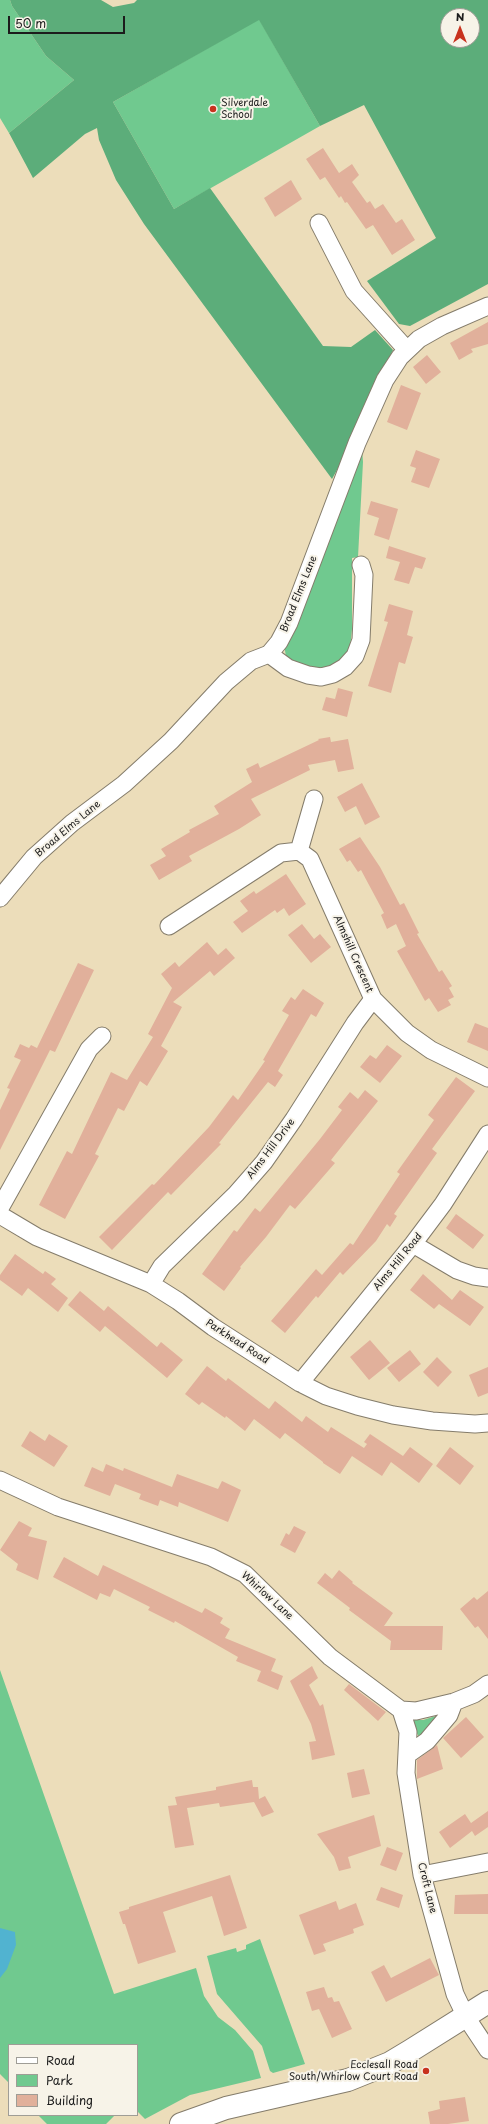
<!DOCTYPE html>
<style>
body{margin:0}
#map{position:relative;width:488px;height:2124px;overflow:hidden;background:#ecddba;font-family:"Playpen Sans",sans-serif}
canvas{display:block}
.legend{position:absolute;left:8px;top:2044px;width:130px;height:72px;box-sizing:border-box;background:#f7f3e8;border:1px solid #9f9d96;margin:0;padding:5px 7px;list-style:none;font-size:12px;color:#1c1c1c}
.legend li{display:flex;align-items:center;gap:8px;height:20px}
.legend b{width:20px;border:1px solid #9f9d96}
.north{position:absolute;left:440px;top:8px;width:40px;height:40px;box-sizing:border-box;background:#f7f3e8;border:1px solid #9f9d96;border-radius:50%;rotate:0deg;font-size:11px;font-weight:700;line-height:16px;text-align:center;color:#1c1c1c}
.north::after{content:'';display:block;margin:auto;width:14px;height:18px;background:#c8321e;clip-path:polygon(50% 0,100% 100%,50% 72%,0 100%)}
.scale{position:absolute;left:8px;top:16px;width:117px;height:18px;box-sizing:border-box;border:2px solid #1c1c1c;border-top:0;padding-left:5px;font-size:12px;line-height:14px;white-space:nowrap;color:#1c1c1c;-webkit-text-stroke:3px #f7f3e8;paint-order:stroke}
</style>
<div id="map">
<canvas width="488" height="2124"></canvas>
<ul class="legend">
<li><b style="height:5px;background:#fff"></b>Road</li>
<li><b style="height:11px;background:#70c98f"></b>Park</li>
<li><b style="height:11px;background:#e1b09b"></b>Building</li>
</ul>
<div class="north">N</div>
<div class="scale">50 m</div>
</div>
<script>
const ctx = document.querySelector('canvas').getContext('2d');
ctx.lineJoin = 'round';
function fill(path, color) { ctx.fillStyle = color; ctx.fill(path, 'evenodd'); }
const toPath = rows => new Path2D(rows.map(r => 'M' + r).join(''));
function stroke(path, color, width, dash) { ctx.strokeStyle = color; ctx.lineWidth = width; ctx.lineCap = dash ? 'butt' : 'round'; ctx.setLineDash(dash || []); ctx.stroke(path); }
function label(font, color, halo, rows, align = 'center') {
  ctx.font = font + ' "Playpen Sans",sans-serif'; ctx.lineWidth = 4; ctx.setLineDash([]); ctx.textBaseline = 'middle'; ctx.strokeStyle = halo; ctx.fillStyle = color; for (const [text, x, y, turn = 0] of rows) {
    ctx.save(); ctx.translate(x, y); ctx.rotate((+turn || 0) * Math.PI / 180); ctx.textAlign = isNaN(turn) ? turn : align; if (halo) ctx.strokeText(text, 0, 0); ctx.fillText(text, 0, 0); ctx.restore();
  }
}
fill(toPath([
 [0,0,10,0,12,6,46,56,74,80,9,133,0,118],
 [259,19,320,126,174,209,113,102],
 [362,449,363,462,358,557,352,558,352,629,350,649,337,665,316,671,286,657,284,644],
 [0,1670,114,1994,196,1968,204,1996,218,2017,235,2030,253,2051,261,2078,190,2095,145,2119,137,2111,137,2045,9,2045,9,2083,0,2074],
 [439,1715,420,1739,410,1720,423,1720],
 [260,1939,305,2064,273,2073,270,2071,262,2046,217,1994,207,1956,236,1948,237,1952,246,1949,246,1945],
 [38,2115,115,2115,106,2124,47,2124]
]), '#70c98f');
fill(toPath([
 [10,0,101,0,113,7,134,3,137,0,488,0,488,284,410,326,399,324,367,281,436,238,364,105,320,126,259,20,113,102,174,209,210,188,323,346,351,347,375,330,393,350,348,450,332,479,144,224,116,180,99,140,97,128,85,134,33,178,9,133,74,80,46,56,12,6],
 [448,16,472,16,472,40,448,40]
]), '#5cad7a');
fill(toPath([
 [0,1928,15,1932,16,1945,7,1969,0,1978]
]), '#51b3d0');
fill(toPath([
 [323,148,339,173,352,164,359,175,352,182,367,203,370,201,375,209,383,204,396,223,402,219,415,240,392,255,373,225,366,229,347,202,345,203,341,196,339,198,325,177,320,180,306,159],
 [291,180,302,199,275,217,264,198],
 [488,322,488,344,471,349,473,352,459,360,450,343],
 [427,355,441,372,426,384,413,367],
 [401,385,421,393,407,430,387,422],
 [416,450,440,459,429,488,411,482,416,468,410,466],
 [371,501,398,509,389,540,374,535,379,518,367,514],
 [389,546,426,558,422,569,415,567,409,584,394,580,400,562,386,558],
 [389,604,413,611,407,635,413,637,405,664,399,662,391,693,368,686,388,622,384,621],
 [338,688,353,692,347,717,322,710,326,697,335,699],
 [330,737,331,742,348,739,354,769,338,772,335,760,308,765,310,770,251,799,261,815,239,829,189,856,192,861,159,880,150,865,166,856,161,849,190,832,189,830,219,814,214,806,252,782,246,769,258,763,260,768,319,740,318,739],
 [362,783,380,817,365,825,356,806,345,812,337,797],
 [360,837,380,867,400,905,404,903,419,933,417,934,439,972,442,970,452,986,449,988,454,997,448,1000,451,1005,438,1012,429,998,425,1001,397,951,406,946,396,924,387,929,381,915,384,913,361,870,358,872,350,860,347,862,339,849],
 [286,874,306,904,289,916,284,908,277,913,275,910,242,933,233,922,248,911,240,901,254,891,256,894],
 [302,924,314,939,320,934,331,947,311,963,288,935],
 [207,942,218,955,226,948,235,958,214,976,210,971,173,1002,182,1007,161,1046,168,1051,147,1086,140,1081,124,1111,118,1108,95,1154,99,1156,65,1219,39,1205,67,1151,72,1154,111,1072,127,1080,153,1037,148,1034,172,988,161,974,175,962,179,967],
 [78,963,94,970,55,1052,50,1050,0,1150,0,1110,10,1089,7,1088,21,1060,14,1057,20,1044,29,1048,31,1045,37,1048],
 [303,989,324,1003,316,1017,311,1014,278,1071,283,1075,275,1087,268,1082,219,1143,221,1144,171,1195,168,1192,112,1250,99,1237,152,1184,154,1185,209,1127,233,1095,238,1100,265,1061,263,1060,289,1015,282,1011,291,997,295,1000],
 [475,1023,488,1028,488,1051,467,1042],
 [387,1045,402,1056,380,1083,360,1067,370,1055,376,1059],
 [456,1077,475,1091,432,1149,437,1153,394,1214,397,1216,390,1227,387,1224,376,1241,343,1275,340,1272,318,1298,316,1296,285,1333,271,1321,316,1269,322,1275,350,1243,353,1245,400,1174,397,1172,434,1120,428,1115],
 [365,1090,378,1101,331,1160,335,1163,295,1209,290,1205,266,1237,240,1267,241,1268,224,1291,202,1274,234,1230,237,1232,255,1208,260,1212,320,1139,342,1110,338,1107,350,1092,358,1099],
 [456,1214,484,1235,473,1249,446,1228],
 [15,1254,43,1274,45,1271,56,1279,51,1284,68,1298,58,1312,28,1288,22,1296,0,1280,0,1275],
 [423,1274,452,1300,460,1290,484,1307,470,1326,439,1304,434,1309,410,1290],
 [80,1291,104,1311,108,1306,157,1347,161,1342,183,1360,167,1378,105,1326,100,1332,68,1305],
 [370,1340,390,1363,369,1380,350,1357],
 [410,1350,421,1364,399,1382,387,1368],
 [437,1357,452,1372,438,1387,423,1372],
 [207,1366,226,1381,228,1378,269,1409,275,1401,302,1422,306,1416,328,1432,331,1427,364,1448,367,1444,364,1442,370,1434,403,1456,410,1447,433,1464,419,1483,391,1462,382,1476,352,1456,340,1474,323,1463,323,1462,285,1433,280,1439,254,1419,245,1431,226,1416,225,1418,202,1402,199,1405,185,1394],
 [488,1367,488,1393,478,1397,469,1375],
 [30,1431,45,1441,49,1434,68,1446,54,1467,21,1446],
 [450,1447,474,1466,460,1485,436,1466],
 [106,1464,123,1471,124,1468,172,1487,177,1474,218,1489,222,1481,241,1490,228,1522,179,1502,178,1507,160,1500,158,1506,139,1499,141,1494,115,1484,110,1496,84,1486,92,1467,103,1472],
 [19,1521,32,1528,28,1536,47,1541,38,1580,16,1570,18,1564,0,1550],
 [294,1526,306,1532,295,1553,280,1545,286,1533,289,1535],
 [64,1557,98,1576,103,1565,202,1613,205,1608,223,1618,220,1623,230,1629,225,1638,276,1659,271,1671,283,1676,278,1690,257,1681,261,1671,236,1661,238,1657,175,1621,174,1623,148,1610,150,1607,114,1589,110,1597,100,1593,97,1600,53,1577],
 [339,1570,353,1582,352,1583,393,1613,384,1626,443,1626,442,1650,390,1650,391,1641,349,1610,350,1608,317,1583,325,1573,332,1579],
 [488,1591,488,1639,478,1626,475,1628,460,1609,474,1597,477,1600],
 [312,1666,318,1678,309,1685,320,1706,323,1704,335,1755,312,1760,309,1742,316,1741,311,1724,290,1681],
 [349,1684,386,1712,378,1721,344,1690],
 [466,1717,484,1737,461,1758,443,1738],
 [437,1745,443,1769,417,1779,417,1760],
 [364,1769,370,1794,352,1798,347,1773],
 [252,1780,253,1787,258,1787,259,1799,265,1796,274,1812,262,1817,254,1802,220,1807,219,1803,187,1808,194,1845,175,1848,168,1806,177,1805,175,1797,216,1790,216,1787],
 [488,1811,488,1827,475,1836,472,1831,450,1848,439,1832,465,1814,471,1823],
 [374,1815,381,1846,348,1857,351,1868,339,1871,334,1857,317,1834],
 [387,1847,403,1853,396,1871,380,1865],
 [230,1875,247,1928,224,1936,212,1896,163,1912,176,1952,138,1964,125,1924,123,1924,119,1912,129,1909,129,1907],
 [381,1887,403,1895,399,1908,376,1900],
 [488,1894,488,1914,454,1914,455,1895],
 [336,1901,339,1910,356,1903,364,1925,353,1929,354,1933,323,1944,326,1951,314,1955,299,1915],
 [430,1958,439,1975,386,2002,371,1972,384,1965,391,1978],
 [324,1987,328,1998,332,1997,334,2002,339,2001,352,2029,332,2038,319,2009,312,2011,306,1992],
 [465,2097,469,2121,448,2124,430,2124,428,2112,440,2109,439,2101]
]), '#e1b09b');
const minor = toPath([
 [319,223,354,291,407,350],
 [269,654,288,668,308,675,321,677,333,674,345,667,355,656,361,640,364,575,361,565],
 [299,851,314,799],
 [0,898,34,857,72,823,124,784,171,741,226,682,251,661,269,654,279,642,289,623,357,443,385,380,400,357,419,339,442,326,488,306],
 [169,926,281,853,299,851,310,859,373,999,407,1033,431,1050,488,1078],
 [0,1208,89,1049,102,1036],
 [0,1215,37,1237,151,1284,178,1301,213,1327,300,1383,326,1396,357,1406,393,1415,432,1421,475,1424,488,1423],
 [413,1244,457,1270,474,1276,488,1278],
 [151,1284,162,1266,236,1194,264,1162,294,1119,355,1023,373,999],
 [300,1383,413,1244,443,1204,488,1134],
 [0,1480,58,1507,211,1557,245,1574,330,1657,401,1710,416,1711,454,1702,474,1694,488,1684],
 [401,1710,408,1732,406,1773,422,1875,455,1994,466,2017,488,2050],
 [407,1755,427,1741,449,1715,454,1702],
 [422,1875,488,1862]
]);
const primary = toPath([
 [181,2124,226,2108,348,2080,390,2063,410,2051,488,2002]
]);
stroke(minor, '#847c6b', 19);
stroke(primary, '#847c6b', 24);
stroke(minor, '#fff', 17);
stroke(primary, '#fff', 22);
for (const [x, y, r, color] of [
 [213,109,4,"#c8321e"],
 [426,2071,4,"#c8321e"]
]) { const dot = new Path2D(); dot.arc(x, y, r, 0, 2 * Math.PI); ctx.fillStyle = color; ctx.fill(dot); stroke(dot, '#f7f3e8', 1.5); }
label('10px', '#1c1c1c', '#f7f3e8', [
 ["Silverdale",221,103],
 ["School",221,115],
 ["Ecclesall Road",418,2065,"right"],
 ["South/Whirlow Court Road",418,2077,"right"]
], 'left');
label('10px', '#1c1c1c', '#f7f3e8', [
 ["Broad Elms Lane",299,594,-68],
 ["Broad Elms Lane",68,829,-40],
 ["Almshill Crescent",353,954,66],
 ["Alms Hill Drive",271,1149,-53],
 ["Alms Hill Road",398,1262,-51],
 ["Parkhead Road",237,1342,33],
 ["Whirlow Lane",267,1596,42],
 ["Croft Lane",427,1888,76]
]);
</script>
